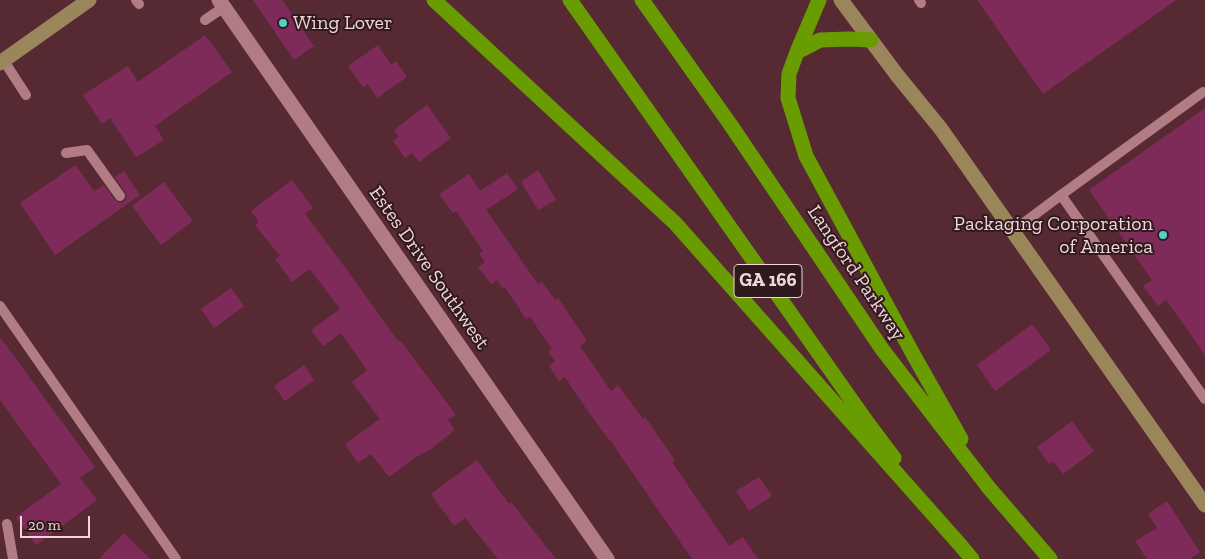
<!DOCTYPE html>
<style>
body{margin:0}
#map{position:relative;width:1205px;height:559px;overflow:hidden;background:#572a33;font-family:"Zilla Slab",serif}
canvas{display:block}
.scale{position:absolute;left:20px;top:516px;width:70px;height:22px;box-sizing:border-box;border:2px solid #f2d5d8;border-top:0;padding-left:6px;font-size:15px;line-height:18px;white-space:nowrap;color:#f2d5d8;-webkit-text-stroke:4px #2f1a1e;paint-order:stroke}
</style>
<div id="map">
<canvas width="1205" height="559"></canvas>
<div class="scale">20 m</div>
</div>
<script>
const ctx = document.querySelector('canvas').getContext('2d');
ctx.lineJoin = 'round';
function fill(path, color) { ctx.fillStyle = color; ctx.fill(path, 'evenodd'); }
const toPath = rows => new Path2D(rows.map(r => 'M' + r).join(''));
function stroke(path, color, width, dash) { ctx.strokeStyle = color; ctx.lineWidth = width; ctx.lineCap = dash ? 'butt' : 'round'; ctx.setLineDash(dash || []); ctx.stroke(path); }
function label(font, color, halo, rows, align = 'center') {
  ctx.font = font + ' "Zilla Slab",serif'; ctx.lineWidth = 4; ctx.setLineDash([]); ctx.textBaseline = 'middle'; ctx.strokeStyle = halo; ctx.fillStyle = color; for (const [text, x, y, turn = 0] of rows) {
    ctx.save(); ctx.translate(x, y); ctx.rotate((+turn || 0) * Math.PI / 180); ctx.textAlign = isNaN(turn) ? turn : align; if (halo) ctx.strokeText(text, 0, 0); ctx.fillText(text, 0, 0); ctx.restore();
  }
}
fill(toPath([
 [253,0,282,0,314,46,294,60],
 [977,0,1176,0,1043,94],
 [205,35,232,72,155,126,164,140,136,157,110,118,102,124,83,95,128,66,138,82],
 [378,45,391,65,396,61,407,77,377,98,368,84,363,87,348,66],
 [427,105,451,138,419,162,412,153,405,158,393,141,399,137,394,130],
 [1205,108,1205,355,1166,300,1158,306,1143,286,1152,280,1089,190],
 [75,165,94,191,104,185,115,200,120,203,124,202,126,199,127,195,115,177,124,171,140,195,55,255,20,203],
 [538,170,556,200,538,210,521,182],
 [507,173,518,189,486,210,538,284,542,282,555,300,558,298,587,341,580,346,611,391,618,385,643,419,645,417,675,460,672,462,729,546,743,537,758,559,692,559,610,440,609,440,585,407,565,377,559,381,549,366,555,361,548,352,552,349,530,317,526,319,505,287,503,289,497,280,491,284,478,267,485,262,479,254,483,251,456,211,453,213,439,194,469,174,480,191],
 [292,180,313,208,305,214,347,270,398,341,400,340,456,415,448,420,455,430,431,449,416,457,389,477,371,454,358,463,345,444,380,419,352,382,367,370,341,333,323,346,311,330,340,309,310,269,292,282,275,259,280,256,255,225,259,222,251,211],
 [164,182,193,221,161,245,132,206],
 [231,288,244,306,214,328,201,309],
 [1032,324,1051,350,995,391,977,365],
 [0,337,95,467,80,478,97,500,36,545,16,517,61,484,0,400],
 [304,365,314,380,285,401,274,386],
 [1072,421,1094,451,1063,474,1053,461,1049,464,1037,447],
 [477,460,509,504,511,502,556,559,498,559,465,518,454,526,431,494],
 [759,477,772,496,749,511,736,491],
 [1167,501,1200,552,1190,559,1147,559,1135,541,1157,528,1148,514],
 [124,533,150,559,99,559]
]), '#7f2b5a');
stroke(toPath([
 [136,0,139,4],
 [919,0,921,3],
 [205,20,224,7],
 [4,61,26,95],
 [66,153,87,150,120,196],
 [1061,195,1203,92],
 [1013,231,1061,195,1205,399],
 [0,306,176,559],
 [7,524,13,559]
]), '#b17c84', 10);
stroke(toPath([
 [219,0,607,559]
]), '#b17c84', 15);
stroke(toPath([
 [841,0,897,75,941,129,1205,505],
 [0,63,89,0]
]), '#9b865c', 15);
stroke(toPath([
 [434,0,675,223,962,547],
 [570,0,867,422,894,458],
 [642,0,730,124,882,349,989,488,1050,559],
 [819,0,797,52,789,74,788,98,806,156,913,354,961,439],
 [797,52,820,40,849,39,871,40],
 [956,540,972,559]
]), '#699c00', 15);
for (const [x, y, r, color] of [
 [283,23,5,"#55cec6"],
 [1163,235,5,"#55cec6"]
]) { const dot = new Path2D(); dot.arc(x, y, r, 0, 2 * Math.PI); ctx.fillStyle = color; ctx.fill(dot); stroke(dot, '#2f1a1e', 2); }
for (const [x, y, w] of [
 [768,281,68]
]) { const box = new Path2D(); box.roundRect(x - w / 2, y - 16.5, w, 33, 4); ctx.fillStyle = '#2f1a1e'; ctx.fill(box); stroke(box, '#f2d5d8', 1); }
label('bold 19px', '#f2d5d8', null, [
 ["GA 166",768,281]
]);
label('20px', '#f2d5d8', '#2f1a1e', [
 ["Wing Lover",293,23],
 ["Packaging Corporation",1153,224,"right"],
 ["of America",1153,247,"right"]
], 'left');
label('20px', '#f2d5d8', '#2f1a1e', [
 ["Estes Drive Southwest",429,268,55],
 ["Langford Parkway",856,273,56]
]);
</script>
